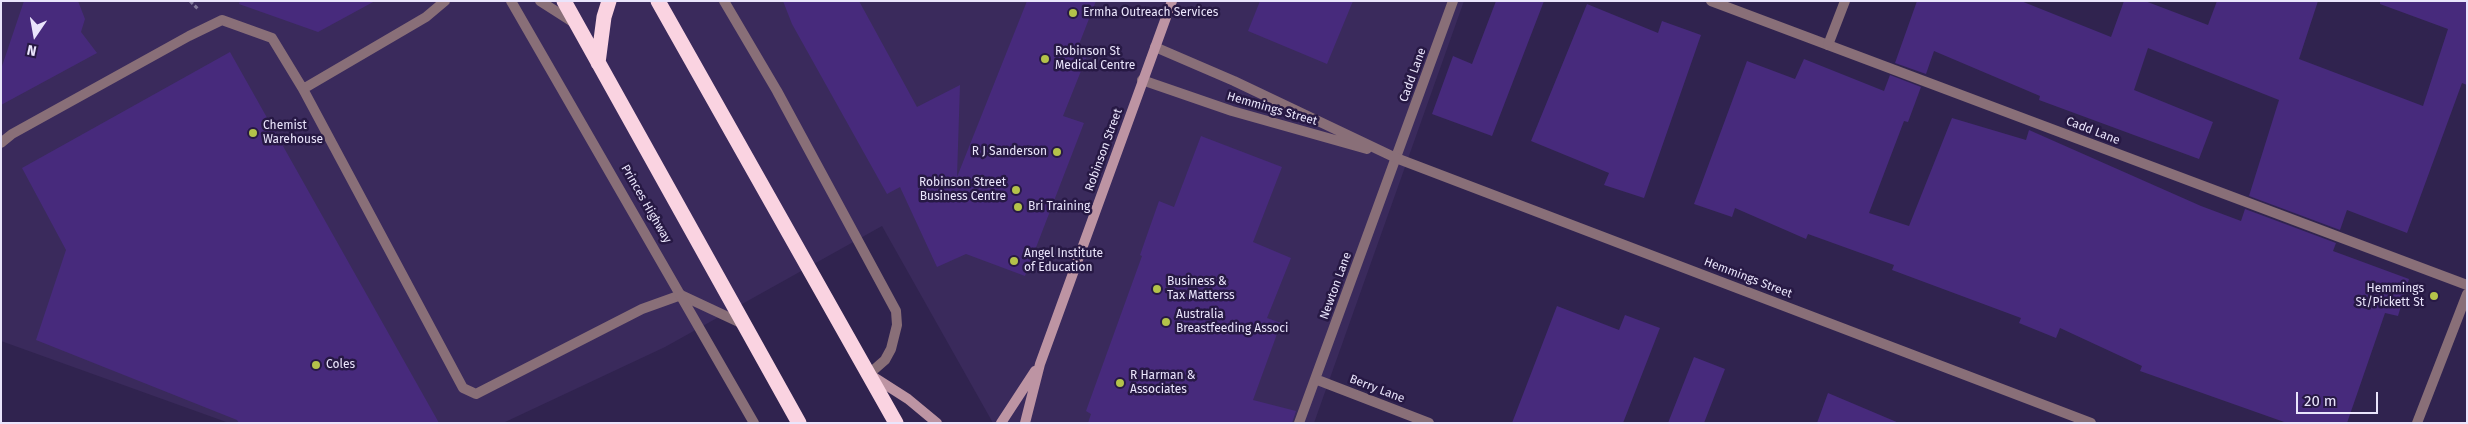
<!DOCTYPE html>
<style>
body{margin:0}
#map{position:relative;width:2468px;height:424px;overflow:hidden;background:#30234f;font-family:"Fira Sans",sans-serif}
canvas{display:block}
.frame{position:absolute;inset:0;border:2px solid #eae5fc;pointer-events:none}
.north{position:absolute;left:10px;top:10px;width:50px;height:50px;-webkit-text-stroke:4px #271944;paint-order:stroke;rotate:192deg;font-size:14px;font-weight:700;line-height:20px;text-align:center;color:#eae5fc}
.north::after{content:'';display:block;margin:auto;width:18px;height:22px;background:#eae5fc;clip-path:polygon(50% 0,100% 100%,50% 72%,0 100%)}
.scale{position:absolute;left:2296px;top:392px;width:82px;height:22px;box-sizing:border-box;border:2px solid #eae5fc;border-top:0;padding-left:6px;font-size:15px;line-height:18px;white-space:nowrap;color:#eae5fc;-webkit-text-stroke:4px #271944;paint-order:stroke}
</style>
<div id="map">
<canvas width="2468" height="424"></canvas>
<div class="frame"></div>
<div class="north">N</div>
<div class="scale">20 m</div>
</div>
<script>
const ctx = document.querySelector('canvas').getContext('2d');
ctx.lineJoin = 'round';
function fill(path, color) { ctx.fillStyle = color; ctx.fill(path, 'evenodd'); }
const toPath = rows => new Path2D(rows.map(r => 'M' + r).join(''));
function stroke(path, color, width, dash) { ctx.strokeStyle = color; ctx.lineWidth = width; ctx.lineCap = dash ? 'butt' : 'round'; ctx.setLineDash(dash || []); ctx.stroke(path); }
function label(font, color, halo, rows, align = 'center') {
  ctx.font = font + ' "Fira Sans",sans-serif'; ctx.lineWidth = 5; ctx.setLineDash([]); ctx.textBaseline = 'middle'; ctx.strokeStyle = halo; ctx.fillStyle = color; for (const [text, x, y, turn = 0] of rows) {
    ctx.save(); ctx.translate(x, y); ctx.rotate((+turn || 0) * Math.PI / 180); ctx.textAlign = isNaN(turn) ? turn : align; if (halo) ctx.strokeText(text, 0, 0); ctx.fillText(text, 0, 0); ctx.restore();
  }
}
fill(toPath([
 [1,1,1464,1,1314,423,993,423,882,226,665,347,503,423,229,423,1,341]
]), '#3a2a5c');
fill(toPath([
 [24,1,78,1,85,19,81,32,97,53,1,105,1,69],
 [240,1,375,1,318,32,239,4],
 [783,1,859,1,917,107,960,85,957,177,1027,1,1096,1,1076,52,1087,56,1063,116,1084,123,1025,276,966,254,937,267,900,187,887,194,792,24],
 [1260,1,1353,1,1327,64,1248,31],
 [1496,1,1544,1,1492,136,1432,114,1453,56,1472,64],
 [1917,1,2021,1,2111,37,2124,1,2145,1,2208,25,2217,1,2318,1,2299,59,2423,106,2448,29,2380,4,2380,1,2467,1,2467,85,2462,83,2407,233,2347,210,2340,230,2249,196,2279,100,2148,48,2134,90,2213,122,2199,159,2039,100,2040,96,1934,51,1926,74,1895,63],
 [1587,4,1658,33,1662,21,1701,35,1644,198,1604,185,1609,173,1531,141],
 [230,52,439,423,239,423,237,420,36,340,66,250,22,168],
 [1804,59,1884,91,1890,75,1921,87,1908,122,1904,121,1869,213,1909,226,1952,118,2026,140,2029,130,2201,206,2241,221,2245,209,2336,243,2333,251,2409,279,2398,316,2385,313,2347,423,2287,423,2140,371,2142,366,2060,328,2056,338,2019,323,2021,318,1892,270,1894,265,1808,234,1806,239,1735,208,1732,217,1694,204,1747,61,1795,79],
 [1201,136,1282,167,1253,242,1291,258,1267,318,1281,323,1253,400,1296,411,1292,423,1088,423,1091,414,1086,411,1142,256,1140,255,1159,201,1174,207],
 [1557,306,1619,330,1625,315,1660,328,1623,423,1512,423],
 [1694,357,1725,369,1704,423,1668,423],
 [1828,393,1899,423,1817,423]
]), '#472a7c');
stroke(toPath([
 [190,1,199,10]
]), '#82799b', 3, [4, 2.5]);
stroke(toPath([
 [540,1,576,24],
 [1711,1,2467,285],
 [303,89,426,17,445,1],
 [1,143,12,134,189,36,222,20,272,38,303,89,463,388,476,394,642,309,681,295,743,324],
 [1315,379,1429,423],
 [1299,423,1453,1]
]), '#896f78', 10);
stroke(toPath([
 [511,1,754,423],
 [724,1,777,91,896,311,897,325,891,349,885,360,869,374],
 [1828,45,1845,1],
 [1155,47,1234,81,1396,158,2091,423],
 [1142,80,1232,111,1367,149],
 [2417,423,2467,294]
]), '#896f78', 10);
stroke(toPath([
 [872,376,908,399,937,423],
 [1001,423,1035,371],
 [1025,423,1040,364,1172,1]
]), '#bd94a3', 10);
stroke(toPath([
 [564,1,799,423],
 [658,1,896,423],
 [598,63,604,17,609,1]
]), '#fad3e1', 15);
for (const [x, y, r, color] of [
 [1073,13,5,"#b4c24a"],
 [1045,59,5,"#b4c24a"],
 [253,133,5,"#b4c24a"],
 [1057,152,5,"#b4c24a"],
 [1016,190,5,"#b4c24a"],
 [1018,207,5,"#b4c24a"],
 [1014,261,5,"#b4c24a"],
 [1157,289,5,"#b4c24a"],
 [2434,296,5,"#b4c24a"],
 [1166,322,5,"#b4c24a"],
 [316,365,5,"#b4c24a"],
 [1120,383,5,"#b4c24a"]
]) { const dot = new Path2D(); dot.arc(x, y, r, 0, 2 * Math.PI); ctx.fillStyle = color; ctx.fill(dot); stroke(dot, '#271944', 2); }
label('12px', '#eae5fc', '#271944', [
 ["Ermha Outreach Services",1083,13],
 ["Robinson St",1055,52],
 ["Medical Centre",1055,66],
 ["Chemist",263,126],
 ["Warehouse",263,140],
 ["R J Sanderson",1047,152,"right"],
 ["Robinson Street",1006,183,"right"],
 ["Business Centre",1006,197,"right"],
 ["Bri Training",1028,207],
 ["Angel Institute",1024,254],
 ["of Education",1024,268],
 ["Business &",1167,282],
 ["Tax Matterss",1167,296],
 ["Hemmings",2424,289,"right"],
 ["St/Pickett St",2424,303,"right"],
 ["Australia",1176,315],
 ["Breastfeeding Associ",1176,329],
 ["Coles",326,365],
 ["R Harman &",1130,376],
 ["Associates",1130,390]
], 'left');
label('12px', '#eae5fc', '#271944', [
 ["Cadd Lane",1413,75,-70],
 ["Hemmings Street",1272,109,16],
 ["Cadd Lane",2093,131,21],
 ["Robinson Street",1104,150,-70],
 ["Princes Highway",646,204,60],
 ["Hemmings Street",1748,278,21],
 ["Newton Lane",1336,286,-70],
 ["Berry Lane",1377,389,21]
]);
</script>
